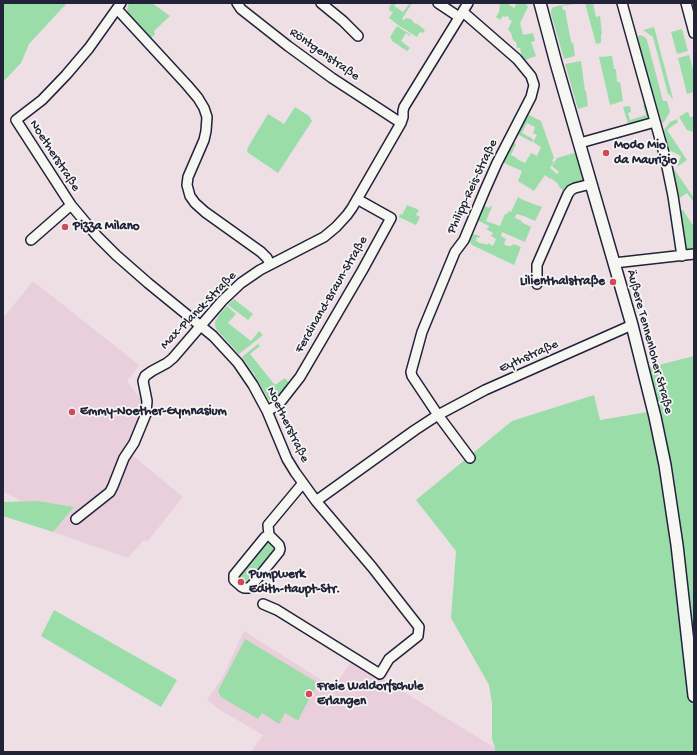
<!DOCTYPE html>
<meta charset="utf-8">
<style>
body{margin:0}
#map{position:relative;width:697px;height:755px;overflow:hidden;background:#eedfe5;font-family:"Gochi Hand",sans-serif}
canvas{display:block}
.frame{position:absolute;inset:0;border:4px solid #22223b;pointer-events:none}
</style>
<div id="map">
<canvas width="697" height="755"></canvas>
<div class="frame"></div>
</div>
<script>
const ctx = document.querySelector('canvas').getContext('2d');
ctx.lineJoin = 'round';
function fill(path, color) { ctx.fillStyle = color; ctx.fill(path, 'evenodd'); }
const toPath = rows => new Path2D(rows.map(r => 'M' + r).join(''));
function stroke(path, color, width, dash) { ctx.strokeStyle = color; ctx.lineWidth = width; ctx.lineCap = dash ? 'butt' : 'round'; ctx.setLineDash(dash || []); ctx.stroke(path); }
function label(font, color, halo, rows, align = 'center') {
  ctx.font = font + ' "Gochi Hand",sans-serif'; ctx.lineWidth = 3.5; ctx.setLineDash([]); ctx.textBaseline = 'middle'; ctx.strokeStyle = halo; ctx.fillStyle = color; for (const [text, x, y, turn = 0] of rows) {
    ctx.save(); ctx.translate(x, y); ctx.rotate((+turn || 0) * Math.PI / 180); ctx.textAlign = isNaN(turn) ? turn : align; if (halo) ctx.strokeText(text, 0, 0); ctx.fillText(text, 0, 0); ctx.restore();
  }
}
fill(toPath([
 [33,281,139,365,127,381,144,403,139,421,126,450,183,497,147,542,144,540,128,558,53,532,74,507,38,501,22,502,3,491,3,318],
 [244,631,334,688,352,660,495,748,495,752,251,752,263,735,220,710,207,700,222,678]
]), '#e9cfdc');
fill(toPath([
 [3,3,67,3,29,44,21,63,3,82,3,86],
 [129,3,152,3,170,16,154,31,155,34,151,38,128,13,127,9],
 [393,3,396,4,394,6,403,12,410,3,412,3,402,19,404,20,406,18,411,19,415,24,416,23,425,30,423,33,420,32,417,37,398,25,389,18,393,12,390,11,389,10,390,5,393,4],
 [500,3,507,3,514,8,517,3,525,3,528,7,520,23,523,35,533,33,535,41,531,42,536,56,523,61,520,48,517,48,516,42,513,40,511,33,508,29,512,21,509,19,508,16,504,17,503,16,500,20,496,17,499,12],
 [571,3,580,3,562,6,563,10,565,10,571,42,573,43,575,56,564,59,551,14,551,11,552,8,554,7],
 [585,3,593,3,596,17,600,16,602,34,601,34,601,43,596,44],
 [397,26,411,35,410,36,406,33,401,41,410,48,407,51,392,41,391,38,390,37],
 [654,27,673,99,672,99,670,95,668,94,653,37,643,30],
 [682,29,688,51,677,54,671,32],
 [640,35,645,37,647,40,663,101,667,101,670,112,664,122,662,123,636,37],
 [689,55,694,73,694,92,687,94,678,58],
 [612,56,614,69,616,69,617,82,620,82,623,101,610,105,599,57],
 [581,61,585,91,586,91,588,106,578,109,565,64],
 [647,104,651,118,629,127,623,107,630,106,631,112,628,113,630,120,646,115,643,105],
 [295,107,309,116,312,121,278,173,247,152,248,147,268,114,284,124],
 [688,112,690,117,693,117,694,118,694,132,687,130,679,117,685,113],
 [527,114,541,121,554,158,552,161,554,162,550,168,557,174,559,172,552,166,557,158,574,153,576,154,584,181,566,193,559,187,558,184,556,182,551,178,550,179,545,175,534,191,518,181,522,171,502,162,512,142,516,144,511,155,517,158,517,159,525,163,531,153,537,156,541,147,533,142,537,135,533,133,535,127,527,123,522,133,533,139,532,142,517,134],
 [677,119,678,122,667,130,687,160,677,167,681,156,667,149,664,130,670,122],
 [672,167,674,169,694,198,694,201,693,201,687,193,678,199],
 [518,197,523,200,542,207,535,221,524,216,516,214,515,218,522,221,521,222,531,227,525,242,502,232,501,236,506,239,504,244,507,246,511,246,514,244,521,247,514,265,472,245,469,240,472,234,473,234,480,236,479,238,477,237,476,241,482,244,483,243,487,245,488,243,493,246,496,239,491,236,493,233,486,229,486,228,488,229,489,226,477,220,483,205,489,208,490,206,492,207,486,221,500,226,505,214,507,214,509,211,511,212],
 [407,205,419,210,416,215,420,217,416,225,399,217,400,214,402,215],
 [683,210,694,227,694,248,686,249,680,211],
 [234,299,253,314,248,320,228,305],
 [227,306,236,314,228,323,251,341,259,331,263,335,239,354,216,329,215,325,215,322,219,315],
 [258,344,260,346,250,354,275,385,285,378,289,383,277,398,274,400,271,401,268,399,254,374,242,357],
 [694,356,694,752,495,752,495,748,492,739,492,703,489,685,451,618,456,551,416,500,512,421,594,395,600,420,648,412,647,368],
 [38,501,74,507,53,532,3,516,3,502],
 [267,539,277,548,247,585,238,581,239,573],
 [54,610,177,680,161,707,41,636],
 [245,639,318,683,300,716,299,720,295,719,285,713,279,724,262,713,258,719,221,697,218,691]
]), '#9adda9');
const minor = toPath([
 [121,3,89,48,66,75,42,100,16,120,71,205,97,236,116,255,148,283,213,336,238,363,253,385,267,411,287,459,295,472,316,501,372,567,419,627,418,636,389,659,380,674,277,610,263,604],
 [237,3,241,9,288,46,332,78,401,123],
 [321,3,343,21,358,36],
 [438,3,459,17],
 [622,3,665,157,673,196,682,256],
 [686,3,694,33],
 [117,9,187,85,198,98,204,108,207,117,206,131,204,140,188,177,187,185,190,196,195,203,205,212,261,252,267,258,270,264],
 [463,12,517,59,531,76,534,85,531,97,497,163,485,190,464,240,455,252,422,332,411,372,412,376,438,415,470,458],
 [580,143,655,122],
 [31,240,71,205],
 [614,263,694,254],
 [537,284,537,265,568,194,571,190,575,188,591,184],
 [267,411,276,406,282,400,300,377,362,271,391,218,357,199],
 [316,501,415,430,438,415,485,390,632,325],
 [76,519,105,496,110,492,113,486,124,458,134,443,146,414,147,401,143,381,145,376,152,371,167,363,173,358,222,301,241,283,260,270,324,237,336,227,347,215,352,208,401,123,403,117,403,111,404,107,468,3],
 [269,535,279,545,280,549,279,552,253,584,249,588,244,588,242,587,234,580,234,575,265,537,269,535,268,525,303,483]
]);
const tertiary = toPath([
 [540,3,556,63,632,325,655,417,665,465,677,545,694,696]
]);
stroke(minor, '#22223b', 12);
stroke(tertiary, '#22223b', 14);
stroke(minor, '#f6f6f2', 9);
stroke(tertiary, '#f6f6f2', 11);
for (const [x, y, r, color] of [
 [606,153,4,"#d1495b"],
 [65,227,4,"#d1495b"],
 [613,282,4,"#d1495b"],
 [72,412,4,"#d1495b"],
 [241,582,4,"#d1495b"],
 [309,694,4,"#d1495b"]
]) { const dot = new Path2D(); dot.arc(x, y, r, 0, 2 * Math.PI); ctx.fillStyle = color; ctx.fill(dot); stroke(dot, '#f6f6f2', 1.5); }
label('13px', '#22223b', '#f6f6f2', [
 ["Röntgenstraße",324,55,35],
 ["Noetherstraße",54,156,57],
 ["Philipp-Reis-Straße",473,187,-65],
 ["Ferdinand-Braun-Straße",332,295,-60],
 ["Max-Planck-Straße",199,311,-46],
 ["Äußere Tennenloher Straße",649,342,75],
 ["Eythstraße",529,357,-24],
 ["Noetherstraße",287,425,64]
]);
label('bold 13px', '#22223b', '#f6f6f2', [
 ["Modo Mio",614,146],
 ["da Maurizio",614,161],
 ["Pizza Milano",73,227],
 ["Lilienthalstraße",605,282,"right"],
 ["Emmy-Noether-Gymnasium",80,412],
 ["Pumpwerk",249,575],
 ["Edith-Haupt-Str.",249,590],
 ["Freie Waldorfschule",317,687],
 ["Erlangen",317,702]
], 'left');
</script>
